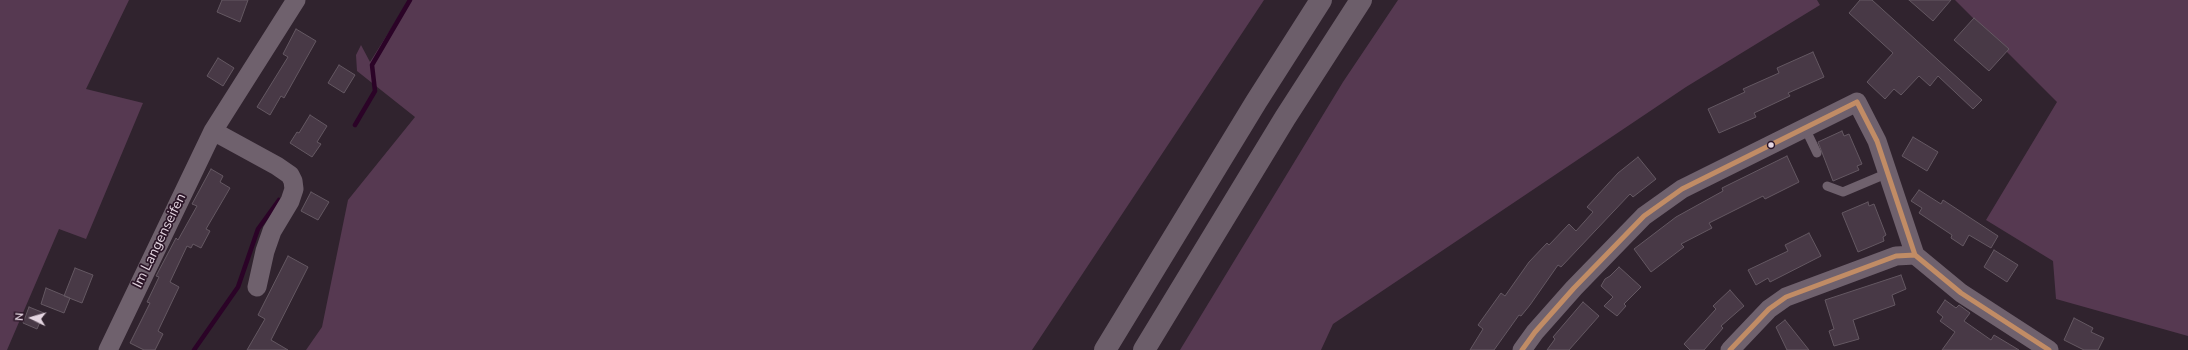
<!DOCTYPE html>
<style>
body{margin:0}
#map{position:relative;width:2188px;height:350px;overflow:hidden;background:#30232e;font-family:"Nunito Sans",sans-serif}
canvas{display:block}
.north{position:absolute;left:12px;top:298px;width:40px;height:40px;-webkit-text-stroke:3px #2b1527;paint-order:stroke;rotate:275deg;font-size:11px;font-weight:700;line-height:16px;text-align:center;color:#e4d5e1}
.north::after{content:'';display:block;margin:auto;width:14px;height:18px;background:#e4d5e1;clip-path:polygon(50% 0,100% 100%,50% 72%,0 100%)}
</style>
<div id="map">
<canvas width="2188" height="350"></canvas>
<div class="north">N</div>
</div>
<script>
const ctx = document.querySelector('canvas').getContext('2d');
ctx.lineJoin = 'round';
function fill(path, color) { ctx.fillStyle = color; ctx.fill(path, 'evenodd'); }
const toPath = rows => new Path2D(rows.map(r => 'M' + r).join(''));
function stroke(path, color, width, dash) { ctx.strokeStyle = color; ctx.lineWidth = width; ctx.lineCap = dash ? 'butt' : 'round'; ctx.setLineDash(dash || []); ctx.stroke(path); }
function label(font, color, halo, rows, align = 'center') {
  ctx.font = font + ' "Nunito Sans",sans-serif'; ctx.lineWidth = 3.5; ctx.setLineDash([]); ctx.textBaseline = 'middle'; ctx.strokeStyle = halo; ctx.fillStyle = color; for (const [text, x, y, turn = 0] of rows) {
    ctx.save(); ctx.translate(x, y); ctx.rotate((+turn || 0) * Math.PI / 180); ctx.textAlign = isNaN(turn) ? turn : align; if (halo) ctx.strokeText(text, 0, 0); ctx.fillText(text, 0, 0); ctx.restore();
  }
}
fill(toPath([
 [0,0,129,0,86,89,143,103,86,239,59,229,7,350,0,350],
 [409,0,1264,0,1032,350,306,350,322,327,348,200,415,117,357,71,356,55,361,45,370,62],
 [1398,0,1817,0,1820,5,1686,87,1333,324,1321,350,1180,350,1343,82],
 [1955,0,2188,0,2188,336,2056,299,2053,261,1986,220,2057,102]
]), '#563951');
stroke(toPath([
 [355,125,375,91,372,65,410,0],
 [194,350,238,287,258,229,279,200]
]), '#2b0327', 4.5);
const building = toPath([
 [222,0,248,0,240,22,217,12,222,0],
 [1860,0,1872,0,1982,100,1973,109,1938,76,1930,86,1919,76,1901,95,1894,89,1885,99,1867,82,1893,53,1849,13,1860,0],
 [1909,0,1951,0,1933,21,1909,0],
 [1974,18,2009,49,1989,71,1954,40,1974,18],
 [296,29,316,41,284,98,281,96,270,115,257,107,288,57,283,54,296,29],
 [1813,52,1824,77,1788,93,1790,96,1754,113,1756,117,1719,133,1708,109,1745,92,1743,89,1779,73,1777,68,1813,52],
 [218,58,234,68,223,86,207,76,218,58],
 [339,65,355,75,344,93,328,83,339,65],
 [310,115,327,126,317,142,321,144,312,157,290,143,297,132,299,133,310,115],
 [1842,131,1844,136,1849,134,1862,164,1857,166,1859,170,1833,181,1818,142,1842,131],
 [1913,137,1938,152,1927,171,1902,156,1913,137],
 [1787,156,1799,182,1765,199,1763,196,1709,223,1712,228,1681,244,1684,247,1651,272,1634,249,1676,217,1723,191,1722,188,1787,156],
 [1638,157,1656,179,1633,197,1630,194,1561,267,1558,265,1530,305,1521,316,1519,315,1494,350,1470,350,1483,329,1478,325,1501,293,1505,296,1529,262,1547,243,1549,245,1569,224,1576,231,1593,212,1587,207,1618,173,1638,157],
 [211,169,223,176,220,182,230,188,206,229,210,231,201,248,193,244,191,248,187,246,170,282,179,287,158,331,163,334,155,350,144,350,130,343,150,303,147,302,159,277,156,276,176,238,178,240,197,206,192,204,211,169],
 [1919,190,1941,204,1943,200,1998,236,1991,248,1969,235,1963,246,1951,238,1952,235,1919,213,1922,208,1911,201,1919,190],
 [311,192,329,202,318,220,301,211,311,192],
 [1868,202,1869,206,1874,204,1886,235,1883,237,1884,241,1858,252,1842,213,1868,202],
 [1809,233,1821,256,1770,282,1768,278,1756,285,1748,270,1788,251,1785,245,1809,233],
 [1994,250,2018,265,2007,282,1984,267,1994,250],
 [288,256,308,267,271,340,288,350,247,350,265,319,258,315,288,256],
 [1619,267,1641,287,1624,304,1626,306,1617,316,1604,306,1613,297,1601,286,1605,279,1610,276,1619,267],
 [75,268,93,275,82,303,64,296,75,268],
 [1901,275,1906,289,1892,295,1895,305,1853,320,1859,339,1834,346,1829,331,1834,329,1825,300,1901,275],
 [46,288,70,298,64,313,41,304,46,288],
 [1730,290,1744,306,1721,326,1723,328,1704,350,1690,350,1684,344,1716,309,1713,306,1730,290],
 [1945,300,1956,308,1959,305,1970,313,1964,321,1991,340,1994,335,2019,350,1942,350,1955,332,1940,321,1943,317,1937,312,1945,300],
 [1583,302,1599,316,1569,350,1547,350,1555,339,1553,337,1583,302],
 [29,307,44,313,37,329,23,323,29,307],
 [2074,318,2093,328,2091,332,2104,338,2098,350,2084,350,2064,340,2074,318],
 [1785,320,1809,350,1787,350,1776,327,1785,320]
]);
fill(building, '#483946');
stroke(building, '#645862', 1);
stroke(toPath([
 [1805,128,1817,153],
 [1827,186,1843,192,1888,173]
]), '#6f616d', 9);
stroke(toPath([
 [213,131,277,166,290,175,293,181,294,189,290,201,272,231,265,251,257,287],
 [108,350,213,131,296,0],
 [1522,350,1535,332,1574,288,1644,216,1682,189,1857,102,1877,141,1915,255],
 [1730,350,1769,309,1786,297,1896,256,1915,255,1961,293,2049,350]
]), '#6f616d', 19);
stroke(toPath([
 [1105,350,1256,102,1321,0],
 [1144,350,1285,118,1361,0]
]), '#6c5e6a', 22);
stroke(toPath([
 [1857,102,1877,141,1915,255],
 [1522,350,1535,332,1574,288,1644,216,1682,189,1857,102],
 [1730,350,1769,309,1786,297,1896,256,1915,255,1961,293,2049,350]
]), '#c18c65', 5);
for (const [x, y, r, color] of [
 [1771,145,3.5,"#e4d5e1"]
]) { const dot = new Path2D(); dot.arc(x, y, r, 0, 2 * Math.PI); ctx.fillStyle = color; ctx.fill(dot); stroke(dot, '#2b1527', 1.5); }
label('14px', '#e4d5e1', '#2b1527', [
 ["Im Langenseifen",160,241,-64]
]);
</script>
